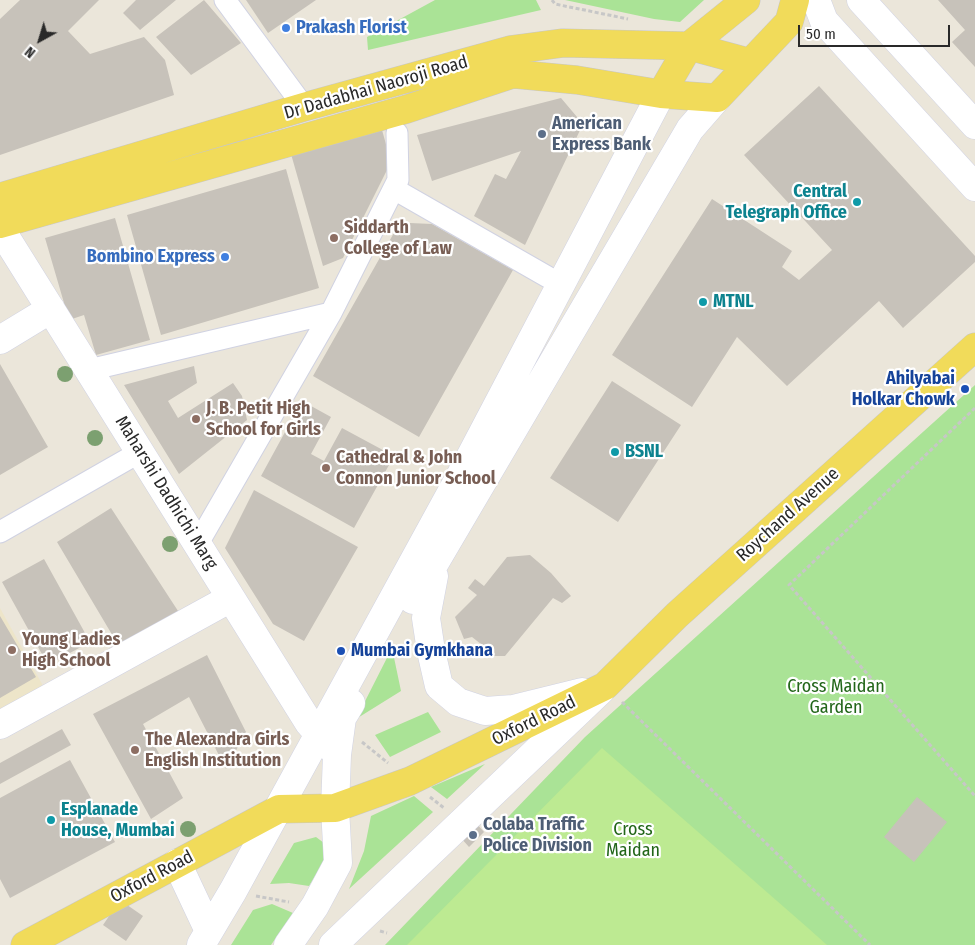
<!DOCTYPE html>
<style>
body{margin:0}
#map{position:relative;width:975px;height:945px;overflow:hidden;background:#ebe6da;font-family:"Fira Sans Condensed",sans-serif}
canvas{display:block}
.north{position:absolute;left:15px;top:15px;width:50px;height:50px;-webkit-text-stroke:4px #fff;paint-order:stroke;rotate:219deg;font-size:14px;font-weight:700;line-height:20px;text-align:center;color:#292929}
.north::after{content:'';display:block;margin:auto;width:18px;height:22px;background:#292929;clip-path:polygon(50% 0,100% 100%,50% 72%,0 100%)}
.scale{position:absolute;left:798px;top:25px;width:152px;height:22px;box-sizing:border-box;border:2px solid #292929;border-top:0;padding-left:6px;font-size:15px;line-height:18px;white-space:nowrap;color:#292929;-webkit-text-stroke:4px #fff;paint-order:stroke}
</style>
<div id="map">
<canvas width="975" height="945"></canvas>
<div class="north">N</div>
<div class="scale">50 m</div>
</div>
<script>
const ctx = document.querySelector('canvas').getContext('2d');
ctx.lineJoin = 'round';
function fill(path, color) { ctx.fillStyle = color; ctx.fill(path, 'evenodd'); }
const toPath = rows => new Path2D(rows.map(r => 'M' + r).join(''));
function stroke(path, color, width, dash) { ctx.strokeStyle = color; ctx.lineWidth = width; ctx.lineCap = dash ? 'butt' : 'round'; ctx.setLineDash(dash || []); ctx.stroke(path); }
function label(font, color, halo, rows, align = 'center') {
  ctx.font = font + ' "Fira Sans Condensed",sans-serif'; ctx.lineWidth = 4.5; ctx.setLineDash([]); ctx.textBaseline = 'middle'; ctx.strokeStyle = halo; ctx.fillStyle = color; for (const [text, x, y, turn = 0] of rows) {
    ctx.save(); ctx.translate(x, y); ctx.rotate((+turn || 0) * Math.PI / 180); ctx.textAlign = isNaN(turn) ? turn : align; if (halo) ctx.strokeText(text, 0, 0); ctx.fillText(text, 0, 0); ctx.restore();
  }
}
fill(toPath([
 [0,608,47,693,0,716]
]), '#ede5c9');
fill(toPath([
 [435,0,536,0,541,10,368,50,367,37],
 [565,0,704,0,680,22,654,19],
 [975,385,975,945,385,945,585,737],
 [392,648,401,691,356,719],
 [428,712,441,732,390,757,375,735],
 [485,764,447,799,431,787],
 [414,796,433,812,349,889,364,851,371,816],
 [316,837,324,843,328,855,309,886,289,883,270,884,294,843],
 [272,904,293,913,271,945,231,945,253,910]
]), '#aae396');
fill(toPath([
 [602,748,808,928,827,945,407,945]
]), '#bdea92');
fill(toPath([
 [20,0,99,0,68,31,90,54,144,37,165,60,174,95,0,155,0,19],
 [136,0,176,0,140,30,123,13],
 [204,0,241,43,191,75,156,37],
 [246,0,316,0,268,33],
 [938,0,975,0,975,67,952,42,965,30],
 [819,86,975,256,975,262,903,328,879,301,787,386,737,337,692,407,612,355,712,199,792,251,782,267,799,280,832,250,744,155],
 [561,98,583,124,525,245,474,216,495,174,506,179,521,151,432,181,417,135],
 [382,130,391,162,343,258,323,266,291,154],
 [286,169,319,288,161,335,127,215],
 [115,218,150,340,96,355,84,315,69,320,45,238],
 [410,223,432,224,513,270,419,437,313,376,395,231],
 [0,364,48,447,0,475],
 [194,366,197,383,168,401,178,418,233,383,242,396,247,420,179,474,124,385],
 [612,381,681,425,618,522,550,478],
 [302,401,331,417,311,454,324,461,342,428,394,456,354,528,261,476],
 [254,490,358,547,304,641,273,624,225,548],
 [111,508,180,614,120,648,57,542],
 [530,555,551,573,571,596,562,603,553,598,505,656,484,656,486,648,472,637,464,639,455,617,477,595,468,588,475,579,484,586,507,557],
 [44,559,90,642,48,665,2,582],
 [0,616,36,677,0,698],
 [207,655,246,732,226,769,189,697,143,724,183,798,151,819,93,714],
 [62,729,71,745,0,784,0,763],
 [70,760,115,842,10,898,0,879,0,798],
 [917,797,947,822,914,862,884,837],
 [476,823,484,832,469,847,461,838],
 [120,900,143,916,126,941,103,925]
]), '#c7c2ba');
const street = toPath([
 [225,0,304,107],
 [394,189,560,284],
 [89,370,331,313],
 [0,532,140,452],
 [197,545,331,313,398,180,397,133]
]);
const secondary = toPath([
 [816,0,824,21,975,187],
 [861,0,975,125],
 [0,228,309,723,330,747],
 [0,340,51,309],
 [434,576,426,618,431,651,439,686,458,702,485,711,513,709,582,692],
 [413,600,690,129,717,98],
 [0,725,231,598],
 [177,863,209,931],
 [201,945,233,891,457,482,661,94],
 [288,945,315,906,338,863,335,808,337,755,342,718,351,703],
 [333,945,602,689]
]);
const primary = toPath([
 [661,94,689,46,746,0],
 [0,197,304,107,510,50,563,43,689,46,748,62],
 [0,224,407,109,513,74,577,80,661,94,717,98,789,22,795,0],
 [25,945,279,809,335,808,410,781,605,686,677,615,975,347]
]);
stroke(street, '#d0d2e2', 23);
stroke(secondary, '#d0d2e2', 29);
stroke(primary, '#c7c7c7', 29);
stroke(toPath([
 [552,0,555,4,628,19],
 [975,408,789,585,975,796],
 [622,702,870,945],
 [362,742,388,763],
 [430,797,444,808],
 [256,896,289,902],
 [380,931,387,933]
]), '#c7c7c7', 3, [4, 2.5]);
stroke(street, '#fff', 21);
stroke(secondary, '#fff', 28);
stroke(primary, '#f1db5a', 28);
ctx.fillStyle = '#7ca070';
for (const [x, y] of [
 [65,374],
 [95,438],
 [170,544],
 [188,829]
]) { ctx.beginPath(); ctx.arc(x, y, 8, 0, 2 * Math.PI); ctx.fill(); }
for (const [x, y, r, color] of [
 [286,28,5,"#3f7fe0"],
 [542,134,5,"#5c6f8a"],
 [857,202,5,"#0f9aa8"],
 [334,238,5,"#8d6e63"],
 [225,257,5,"#3f7fe0"],
 [703,302,5,"#0f9aa8"],
 [965,389,5,"#1a4fb4"],
 [196,419,5,"#8d6e63"],
 [615,452,5,"#0f9aa8"],
 [326,468,5,"#8d6e63"],
 [12,650,5,"#8d6e63"],
 [341,651,5,"#1a4fb4"],
 [135,750,5,"#8d6e63"],
 [51,820,5,"#0f9aa8"],
 [473,835,5,"#5c6f8a"]
]) { const dot = new Path2D(); dot.arc(x, y, r, 0, 2 * Math.PI); ctx.fillStyle = color; ctx.fill(dot); stroke(dot, '#fff', 2); }
label('bold 18px', '#366cbe', '#fff', [
 ["Prakash Florist",296,28],
 ["Bombino Express",215,257,"right"]
], 'left');
label('18px', '#292929', '#fff', [
 ["Dr Dadabhai Naoroji Road",376,88,-16],
 ["Maharshi Dadhichi Marg",166,493,58],
 ["Roychand Avenue",788,515,-42],
 ["Oxford Road",534,721,-26],
 ["Oxford Road",152,877,-28]
]);
label('bold 18px', '#4e5e75', '#fff', [
 ["American",552,124],
 ["Express Bank",552,145],
 ["Colaba Traffic",483,825],
 ["Police Division",483,846]
], 'left');
label('bold 18px', '#0d838f', '#fff', [
 ["Central",847,192,"right"],
 ["Telegraph Office",847,213,"right"],
 ["MTNL",713,302],
 ["BSNL",625,452],
 ["Esplanade",61,810],
 ["House, Mumbai",61,831]
], 'left');
label('bold 18px', '#785e54', '#fff', [
 ["Siddarth",344,228],
 ["College of Law",344,249],
 ["J. B. Petit High",206,409],
 ["School for Girls",206,430],
 ["Cathedral & John",336,458],
 ["Connon Junior School",336,479],
 ["Young Ladies",22,640],
 ["High School",22,661],
 ["The Alexandra Girls",145,740],
 ["English Institution",145,761]
], 'left');
label('bold 18px', '#164399', '#fff', [
 ["Ahilyabai",955,379],
 ["Holkar Chowk",955,400],
 ["Mumbai Gymkhana",351,651,"left"]
], 'right');
label('18px', '#226619', '#fff', [
 ["Cross Maidan",836,687],
 ["Garden",836,708],
 ["Cross",633,830],
 ["Maidan",633,851]
]);
</script>
